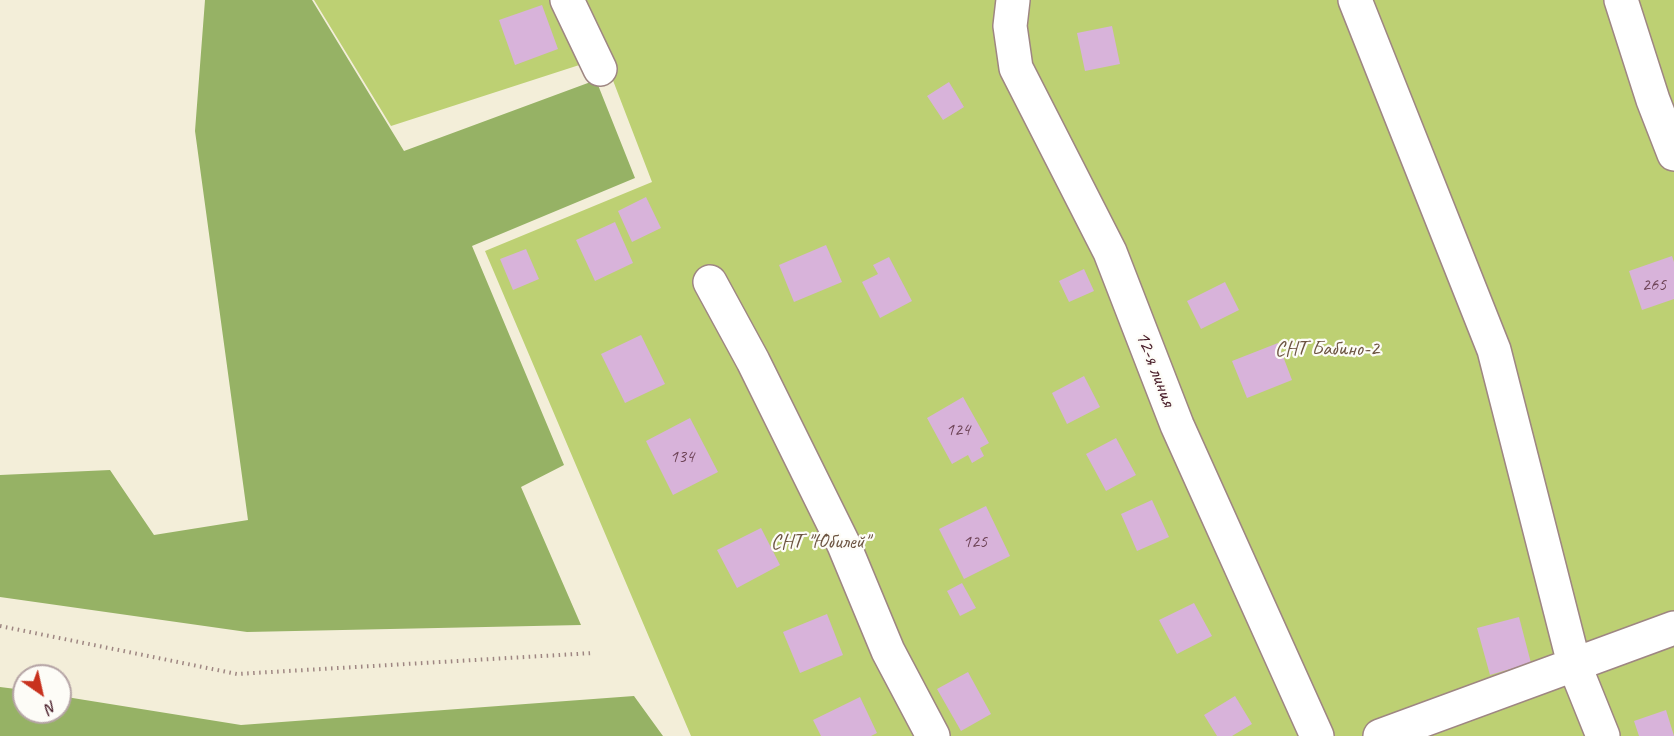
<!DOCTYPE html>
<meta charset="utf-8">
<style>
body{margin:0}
#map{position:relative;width:1674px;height:736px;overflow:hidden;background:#f3eed9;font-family:Caveat,sans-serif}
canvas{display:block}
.north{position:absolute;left:12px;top:664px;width:60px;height:60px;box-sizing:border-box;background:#fdfcf7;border:2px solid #b5a4a5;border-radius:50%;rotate:146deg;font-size:16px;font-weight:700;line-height:24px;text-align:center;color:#4a1f2b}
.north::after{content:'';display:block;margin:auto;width:21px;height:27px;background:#c8321e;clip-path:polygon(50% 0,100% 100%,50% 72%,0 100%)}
</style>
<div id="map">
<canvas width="1674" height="736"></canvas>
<div class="north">N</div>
</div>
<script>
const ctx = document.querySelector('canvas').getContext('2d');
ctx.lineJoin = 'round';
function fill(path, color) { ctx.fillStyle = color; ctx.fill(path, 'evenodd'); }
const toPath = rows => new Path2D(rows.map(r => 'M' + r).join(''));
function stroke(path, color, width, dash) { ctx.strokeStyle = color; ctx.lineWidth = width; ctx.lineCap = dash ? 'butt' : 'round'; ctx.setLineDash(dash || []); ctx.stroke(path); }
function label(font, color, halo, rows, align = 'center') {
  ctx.font = font + ' Caveat,sans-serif'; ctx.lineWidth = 4.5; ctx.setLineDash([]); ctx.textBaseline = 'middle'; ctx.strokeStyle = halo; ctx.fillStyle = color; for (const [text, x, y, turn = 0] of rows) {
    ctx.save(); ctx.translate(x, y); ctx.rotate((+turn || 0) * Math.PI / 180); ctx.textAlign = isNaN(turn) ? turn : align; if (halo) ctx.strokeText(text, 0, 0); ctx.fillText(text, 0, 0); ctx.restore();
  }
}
fill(toPath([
 [314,0,1674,0,1674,736,691,736,485,251,652,182,604,57,391,126]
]), '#bdd073');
fill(toPath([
 [205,0,312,0,404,151,596,80,635,178,472,246,564,465,521,487,581,625,247,632,0,597,0,475,110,470,154,535,248,520,195,131],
 [0,687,24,690,24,712,60,712,60,696,241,725,634,696,663,736,0,736]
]), '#96b265');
fill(toPath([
 [542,5,558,49,515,65,499,20],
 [1112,26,1120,64,1085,71,1077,33],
 [949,82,964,107,943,120,927,96],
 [646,197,661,228,632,242,618,211],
 [615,222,633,263,595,281,576,240],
 [826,245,842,282,794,302,779,265],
 [526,249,539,279,513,290,500,259],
 [1672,256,1674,262,1674,299,1642,310,1629,271],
 [889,257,912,301,880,318,862,282,878,274,873,265],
 [1084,269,1094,291,1069,302,1059,281],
 [1225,282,1239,310,1201,329,1187,301],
 [641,335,665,384,625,403,601,354],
 [1278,343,1292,380,1247,398,1232,361],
 [1084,376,1100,407,1067,424,1052,393],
 [963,397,989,443,980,448,984,456,972,463,968,455,952,464,927,418],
 [690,418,718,472,673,495,646,441],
 [1116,438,1136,475,1106,491,1086,454],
 [1152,500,1169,537,1137,551,1121,514],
 [986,506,1010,556,964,579,939,529],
 [761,528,780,565,737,588,717,550],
 [962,583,976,608,960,616,947,591],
 [1194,603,1212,636,1177,654,1159,620],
 [827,614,843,655,800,673,783,632],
 [1519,617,1531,663,1490,675,1477,628],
 [968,672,991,714,961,731,937,689],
 [1235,696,1252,724,1232,736,1217,736,1204,715],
 [860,697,877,733,871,736,821,736,813,720],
 [1666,710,1674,736,1639,736,1634,721]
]), '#d8b3da');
const minor = toPath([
 [567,0,600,69],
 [1013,0,1010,26,1016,68,1110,252,1177,425,1317,736],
 [1355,0,1494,350,1574,664,1603,736],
 [1621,0,1653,100,1674,154],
 [710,282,753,361,844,545,888,651,933,736],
 [1380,736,1674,628]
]);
stroke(minor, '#9e8682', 36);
stroke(toPath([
 [0,626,237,674,593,653]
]), '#9e8682', 4, [1.5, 4.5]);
stroke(minor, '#fff', 33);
label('18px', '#6e4457', null, [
 ["265",1654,285],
 ["124",958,430],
 ["134",682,457],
 ["125",975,542]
]);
label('21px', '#6c5441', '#fdfcf7', [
 ["СНТ Бабино-2",1327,349],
 ["СНТ \"Юбилей\"",820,542]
]);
label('21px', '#4a1f2b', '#fdfcf7', [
 ["12-я линия",1155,369,69]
]);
</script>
